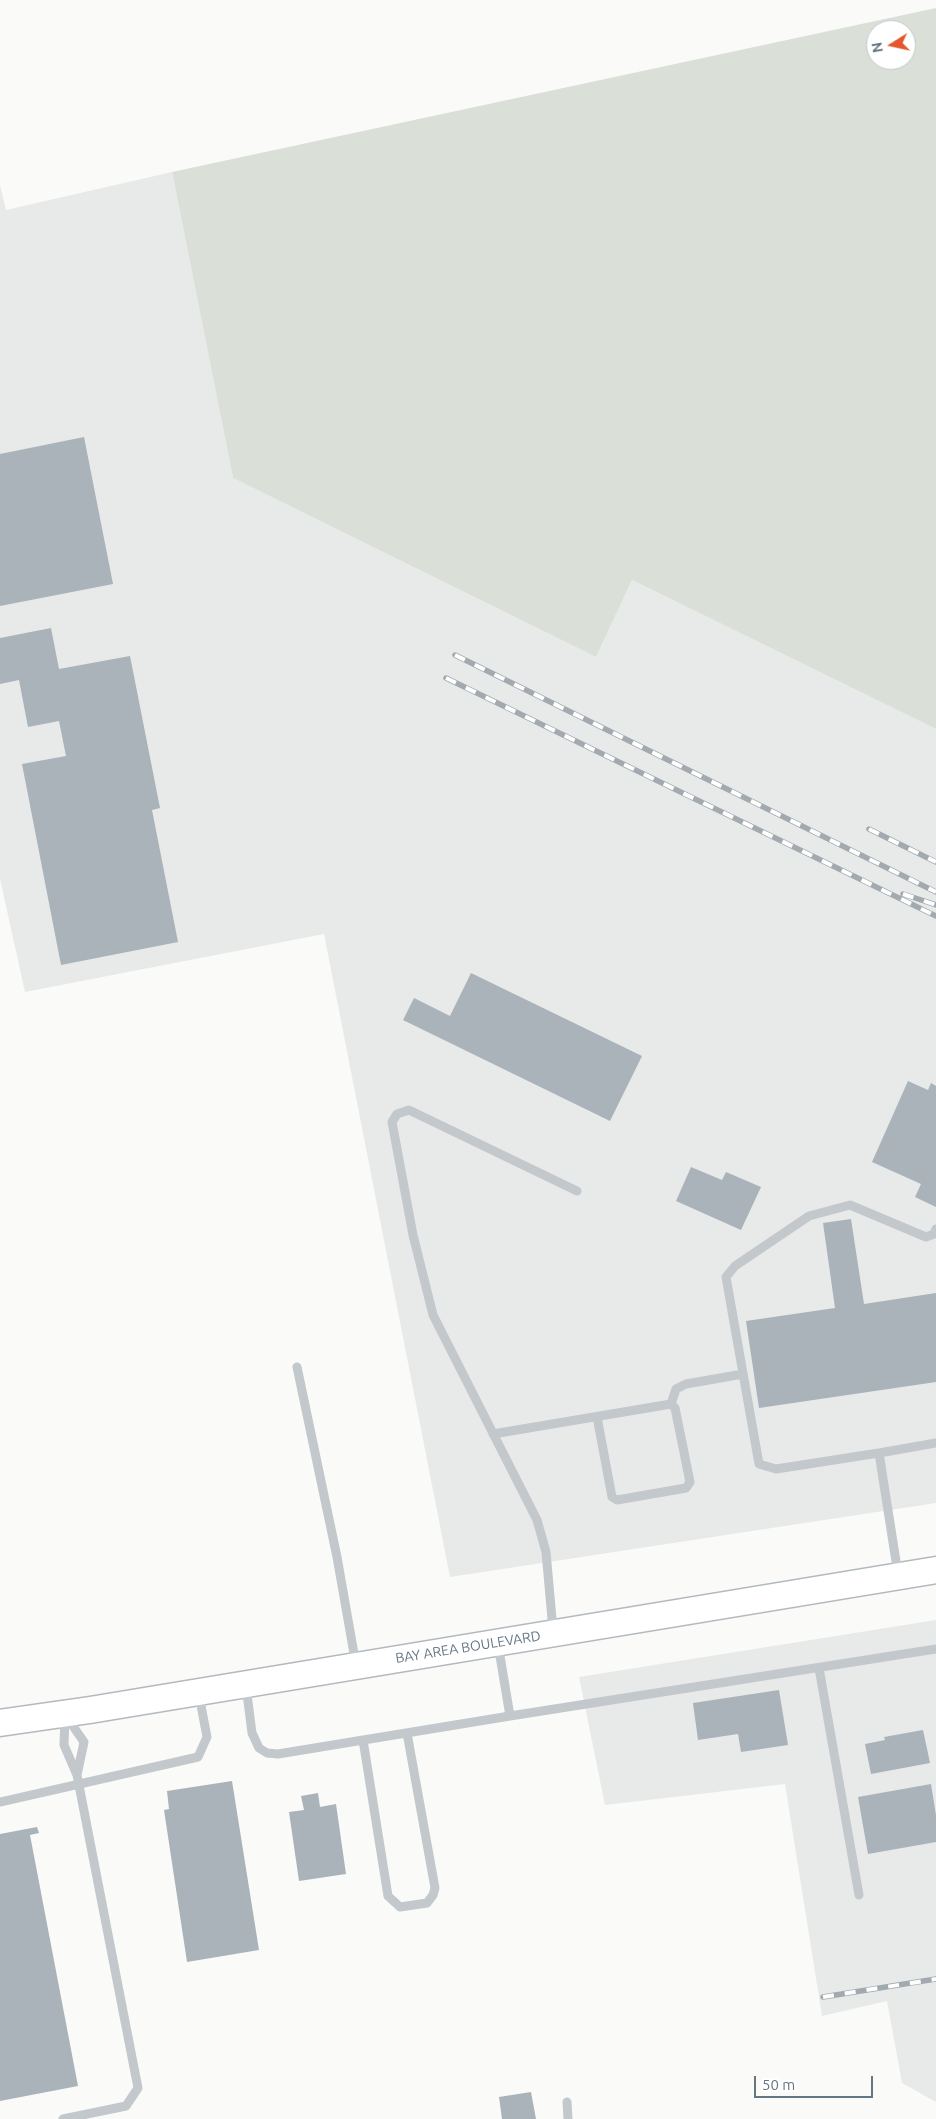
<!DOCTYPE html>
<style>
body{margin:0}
#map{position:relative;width:936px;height:2119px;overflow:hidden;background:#fafaf8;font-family:Ubuntu,sans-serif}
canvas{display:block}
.north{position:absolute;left:866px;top:20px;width:50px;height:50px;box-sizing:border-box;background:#fff;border:1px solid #c1c8cd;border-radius:50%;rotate:260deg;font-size:14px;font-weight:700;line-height:20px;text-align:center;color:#657683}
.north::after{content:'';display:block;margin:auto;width:18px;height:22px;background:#e4572e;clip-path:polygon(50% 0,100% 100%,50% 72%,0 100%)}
.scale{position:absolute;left:754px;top:2076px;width:119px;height:22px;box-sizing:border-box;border:2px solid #657683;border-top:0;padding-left:6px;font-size:15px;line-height:18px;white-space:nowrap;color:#657683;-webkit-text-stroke:4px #fff;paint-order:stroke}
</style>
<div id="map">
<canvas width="936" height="2119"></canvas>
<div class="north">N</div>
<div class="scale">50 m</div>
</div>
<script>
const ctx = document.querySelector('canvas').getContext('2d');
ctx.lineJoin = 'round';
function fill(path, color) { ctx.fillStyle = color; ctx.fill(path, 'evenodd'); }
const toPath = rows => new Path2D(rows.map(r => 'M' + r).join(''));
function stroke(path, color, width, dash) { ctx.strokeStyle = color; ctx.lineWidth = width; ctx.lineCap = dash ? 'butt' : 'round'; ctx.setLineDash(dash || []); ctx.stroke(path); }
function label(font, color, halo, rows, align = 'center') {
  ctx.font = font + ' Ubuntu,sans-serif'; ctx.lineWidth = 5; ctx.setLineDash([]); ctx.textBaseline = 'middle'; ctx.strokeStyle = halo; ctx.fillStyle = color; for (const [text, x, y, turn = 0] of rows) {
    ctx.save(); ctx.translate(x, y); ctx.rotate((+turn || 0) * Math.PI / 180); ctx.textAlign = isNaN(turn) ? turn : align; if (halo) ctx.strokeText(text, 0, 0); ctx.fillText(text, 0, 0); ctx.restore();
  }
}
fill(toPath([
 [172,172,233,478,596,657,632,580,936,729,936,1503,450,1577,324,934,25,992,0,879,0,185,6,210],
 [936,1620,936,2102,902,2083,887,2001,822,2016,785,1784,605,1805,579,1677]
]), '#e8e9e9');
fill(toPath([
 [936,8,936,729,632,580,596,657,233,478,172,172],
 [876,30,906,30,906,60,876,60]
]), '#dadfd7');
fill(toPath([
 [84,437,113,584,0,606,0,454],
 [51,628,59,669,130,656,160,808,152,810,178,942,61,965,22,764,66,756,59,721,28,727,19,680,0,684,0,638],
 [471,973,642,1056,610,1121,403,1020,414,998,450,1016],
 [908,1081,928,1090,931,1083,936,1086,936,1207,915,1197,921,1184,872,1162],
 [691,1167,722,1180,726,1172,761,1187,741,1230,676,1201],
 [851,1219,864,1304,936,1293,936,1382,759,1408,746,1321,835,1308,823,1223],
 [779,1690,788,1745,741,1752,738,1734,698,1740,693,1703],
 [923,1730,930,1763,871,1774,865,1744,885,1740,884,1737],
 [232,1781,259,1950,187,1962,164,1810,169,1809,167,1791],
 [931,1784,936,1815,936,1842,868,1854,858,1797],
 [318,1793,320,1807,336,1804,346,1874,299,1881,289,1812,304,1810,301,1796],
 [37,1827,39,1833,30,1835,78,2086,0,2101,0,1834],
 [531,2092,536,2119,502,2119,499,2097]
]), '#aab3b9');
const secondary = toPath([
 [0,1723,90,1710,936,1570]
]);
stroke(secondary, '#b3babf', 29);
stroke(toPath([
 [297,1367,337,1557,356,1665],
 [671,1404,676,1389,686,1384,743,1374],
 [493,1434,671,1404,675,1408,690,1482,686,1488,617,1500,612,1497,597,1417],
 [879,1453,936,1443],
 [898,1574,879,1453,776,1469,759,1464,726,1277,735,1266,809,1216,850,1205,926,1237,934,1234,936,1229],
 [553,1630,546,1552,537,1520,433,1315,413,1235,392,1122,397,1114,409,1110,577,1191],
 [819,1668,859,1895],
 [246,1686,252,1733,259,1748,267,1753,278,1754,510,1716,498,1644],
 [66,1716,84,1742,77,1775],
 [510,1716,936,1649],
 [363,1740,388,1896,400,1907,427,1903,433,1895,435,1888,407,1733],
 [0,1802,198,1757,207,1737,199,1695],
 [567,2102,568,2119],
 [63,2119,126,2106,138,2088,77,1775,64,1745,65,1716]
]), '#c3c8cc', 9);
stroke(secondary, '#fff', 26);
const rail = toPath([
 [455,655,936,892],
 [446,678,936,916],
 [869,829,936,862],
 [903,894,936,905],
 [823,1997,936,1979]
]);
stroke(rail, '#a2aab0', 5.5);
stroke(rail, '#fff', 4, [11]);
label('14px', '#657683', '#fff', [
 ["BAY AREA BOULEVARD",468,1647,-9]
]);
</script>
